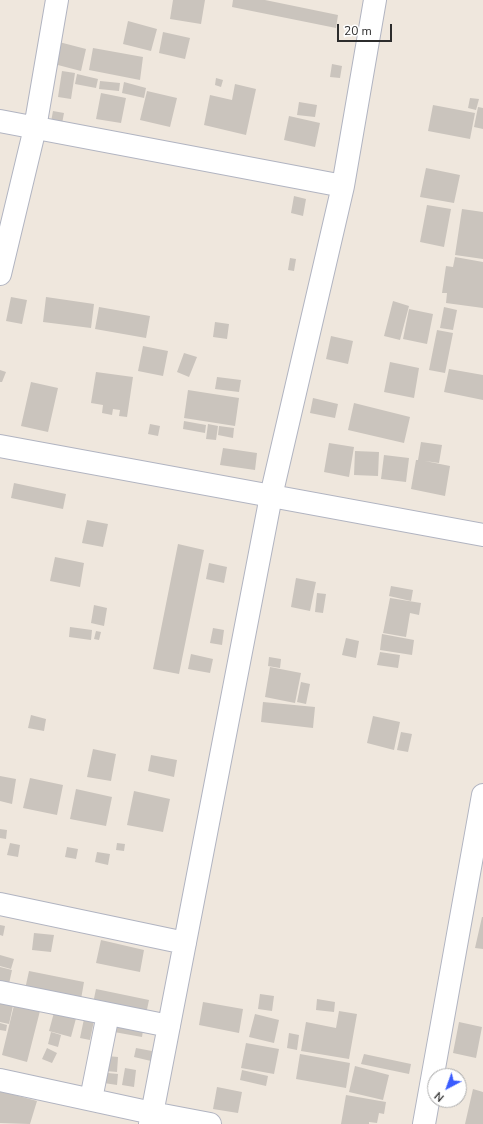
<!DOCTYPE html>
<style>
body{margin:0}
#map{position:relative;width:483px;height:1124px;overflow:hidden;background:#efe7dd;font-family:"Nunito Sans",sans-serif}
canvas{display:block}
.north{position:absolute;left:427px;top:1068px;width:40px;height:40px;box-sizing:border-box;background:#fff;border:1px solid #ababab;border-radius:50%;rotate:221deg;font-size:11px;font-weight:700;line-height:16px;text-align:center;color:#2c2c2c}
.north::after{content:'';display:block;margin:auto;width:14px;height:18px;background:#3a5cff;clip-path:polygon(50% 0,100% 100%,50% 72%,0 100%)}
.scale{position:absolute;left:337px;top:24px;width:55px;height:18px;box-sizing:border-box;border:2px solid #2c2c2c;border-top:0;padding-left:5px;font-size:12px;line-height:14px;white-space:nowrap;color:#2c2c2c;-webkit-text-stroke:3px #fff;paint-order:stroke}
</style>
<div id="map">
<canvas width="483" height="1124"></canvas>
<div class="north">N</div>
<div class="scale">20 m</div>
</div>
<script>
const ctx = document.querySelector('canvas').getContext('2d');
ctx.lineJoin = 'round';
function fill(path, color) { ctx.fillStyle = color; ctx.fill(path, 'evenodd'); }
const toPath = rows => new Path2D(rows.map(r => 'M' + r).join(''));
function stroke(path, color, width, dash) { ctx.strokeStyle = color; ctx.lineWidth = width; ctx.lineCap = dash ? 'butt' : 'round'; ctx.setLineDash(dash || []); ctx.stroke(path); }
fill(toPath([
 [173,0,205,0,201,24,170,19],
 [233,0,265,0,338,15,336,28,232,7],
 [128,21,157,29,151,51,123,44],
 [163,32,190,38,185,59,159,53],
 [59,42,86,49,81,71,54,64],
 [93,48,143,57,140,80,89,70],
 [332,64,342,66,340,78,330,77],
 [62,71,75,73,71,99,58,97],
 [77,74,98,79,96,88,75,84],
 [216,78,223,80,221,87,215,85],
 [100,81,120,83,119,91,99,89],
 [124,82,146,88,144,98,122,93],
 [235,84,256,89,246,135,204,125,210,95,232,100],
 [147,91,177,98,170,127,140,120],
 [101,93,126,98,121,123,96,119],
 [470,98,479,99,476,110,468,108],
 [299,102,317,105,315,117,297,115],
 [433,105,475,113,470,139,428,131],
 [478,107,483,108,483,129,474,127],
 [53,111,64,113,61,129,50,127],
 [289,116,320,123,315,147,284,140],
 [426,168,460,175,454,203,420,197],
 [294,196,306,199,303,216,291,213],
 [427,205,451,209,444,247,420,242],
 [462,209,483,212,483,259,455,255],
 [455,257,483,262,483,308,446,303,447,293,442,293,446,266,453,267],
 [290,258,296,259,294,271,288,270],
 [11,297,27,300,22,324,6,321],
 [46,297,94,304,91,328,43,322],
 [393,301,409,306,400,340,384,336],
 [99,307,150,316,146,338,95,329],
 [444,307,457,310,453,330,440,328],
 [409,309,433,314,427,344,403,339],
 [215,322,229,324,227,339,213,337],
 [437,330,453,333,445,373,429,370],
 [331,336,353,341,348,364,326,359],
 [143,346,168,351,163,376,138,371],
 [184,353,197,357,189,377,177,372],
 [390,362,419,368,414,398,384,392],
 [449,369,483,375,483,400,444,392],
 [0,370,6,372,2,382,0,382],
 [96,372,133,377,127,417,119,416,120,410,113,409,112,415,102,413,103,405,91,403],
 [217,377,241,380,239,392,215,389],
 [31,382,58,388,48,432,21,426],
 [188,390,239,398,235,426,184,418],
 [313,398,338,404,335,418,310,413],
 [354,403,410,417,404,443,348,430],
 [184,421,206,425,205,433,183,429],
 [150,424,160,426,158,436,148,434],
 [208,424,218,426,216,440,206,439],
 [219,426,234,428,233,438,218,435],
 [421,442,442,445,439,463,425,461,450,466,445,496,411,489,416,460,418,460],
 [329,443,354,447,349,477,324,472],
 [223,448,257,453,255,470,220,465],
 [355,451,379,452,378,476,354,475],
 [384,455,409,458,406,482,381,479],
 [14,483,66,494,63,509,11,498],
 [87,520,108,524,103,547,82,543],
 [178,544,204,550,179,674,153,669],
 [55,557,84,563,80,587,50,581],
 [209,563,227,567,224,583,206,579],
 [296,578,316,582,310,611,291,607],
 [391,586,413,590,411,601,389,596],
 [317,593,326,594,323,613,315,612],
 [390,598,421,603,419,615,410,613,406,637,383,633],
 [94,605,107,608,104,626,91,623],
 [70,627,92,630,91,640,69,637],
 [213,628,224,630,222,645,210,643],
 [96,631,101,632,99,640,94,639],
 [382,634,414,640,412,655,380,650],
 [346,638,359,641,356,658,342,655],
 [380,652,400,655,398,668,377,665],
 [191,654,213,659,210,673,188,669],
 [269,657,281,659,280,668,268,666],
 [270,667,301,673,295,703,265,697],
 [301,682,310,684,306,704,297,702],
 [263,702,315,707,313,728,261,722],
 [31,715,46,719,44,731,28,728],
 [373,716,400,722,394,750,367,743],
 [401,732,412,734,408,752,397,750],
 [93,749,116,754,111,781,87,777],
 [151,755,177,760,174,777,148,771],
 [0,776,16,779,12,804,0,801],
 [30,778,63,785,57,815,23,808],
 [76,789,112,797,106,826,70,819],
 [134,791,170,799,163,832,127,825],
 [0,829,7,830,6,839,0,838],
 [10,843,20,845,18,857,7,855],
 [117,843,125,844,124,851,116,850],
 [67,847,78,849,76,859,65,857],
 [97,852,110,854,108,865,95,862],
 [482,917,483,917,483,949,475,948],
 [0,925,5,926,3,936,0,935],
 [34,933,54,935,51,952,32,950],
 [101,940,144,950,140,972,96,963],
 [0,955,14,959,11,969,0,966],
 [0,967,12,970,7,993,0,991],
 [29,971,84,982,80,1005,24,994],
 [96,989,149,1000,145,1019,92,1008],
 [260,994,274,996,272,1011,258,1009],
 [0,997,14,1001,9,1024,0,1022],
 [16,997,42,1003,27,1062,2,1055],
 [317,999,335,1002,334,1012,316,1010],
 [203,1002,243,1009,239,1033,199,1025],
 [56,1005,78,1011,71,1037,49,1031],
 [339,1011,357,1014,349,1059,301,1051,306,1022,336,1028],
 [85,1014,95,1016,90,1040,80,1038],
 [255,1014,279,1020,274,1043,249,1037],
 [117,1019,144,1024,142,1037,114,1032],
 [459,1022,482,1027,476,1058,453,1053],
 [0,1023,7,1025,6,1031,0,1030],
 [51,1032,61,1035,58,1047,48,1044],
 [289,1033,299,1035,297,1050,287,1048],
 [246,1043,279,1049,274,1074,241,1068],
 [47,1048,57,1053,52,1063,42,1059],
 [136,1048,152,1051,151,1061,134,1057],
 [300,1054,350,1063,346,1088,296,1079],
 [364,1054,411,1064,409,1074,361,1064],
 [107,1056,118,1057,117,1072,106,1071],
 [355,1066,389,1075,383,1100,349,1092],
 [125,1068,136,1070,134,1087,122,1085],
 [242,1070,268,1076,266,1086,240,1080],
 [98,1072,118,1074,117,1085,97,1082],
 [217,1087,242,1092,238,1113,213,1109],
 [473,1089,483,1092,483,1124,465,1124],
 [0,1091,37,1101,30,1124,0,1123],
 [346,1095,386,1102,384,1114,379,1113,377,1123,369,1122,369,1124,341,1124]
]), '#cac4bd');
const minor = toPath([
 [0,121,343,186],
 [0,274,35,128,57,0],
 [0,446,483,535],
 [0,904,185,943],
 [0,992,169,1026],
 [0,1080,152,1113,210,1124],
 [91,1099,108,1014],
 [150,1124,271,496,343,186,375,0],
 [424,1124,483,795]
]);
stroke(minor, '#b1b4c1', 24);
stroke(minor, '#fff', 22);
</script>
